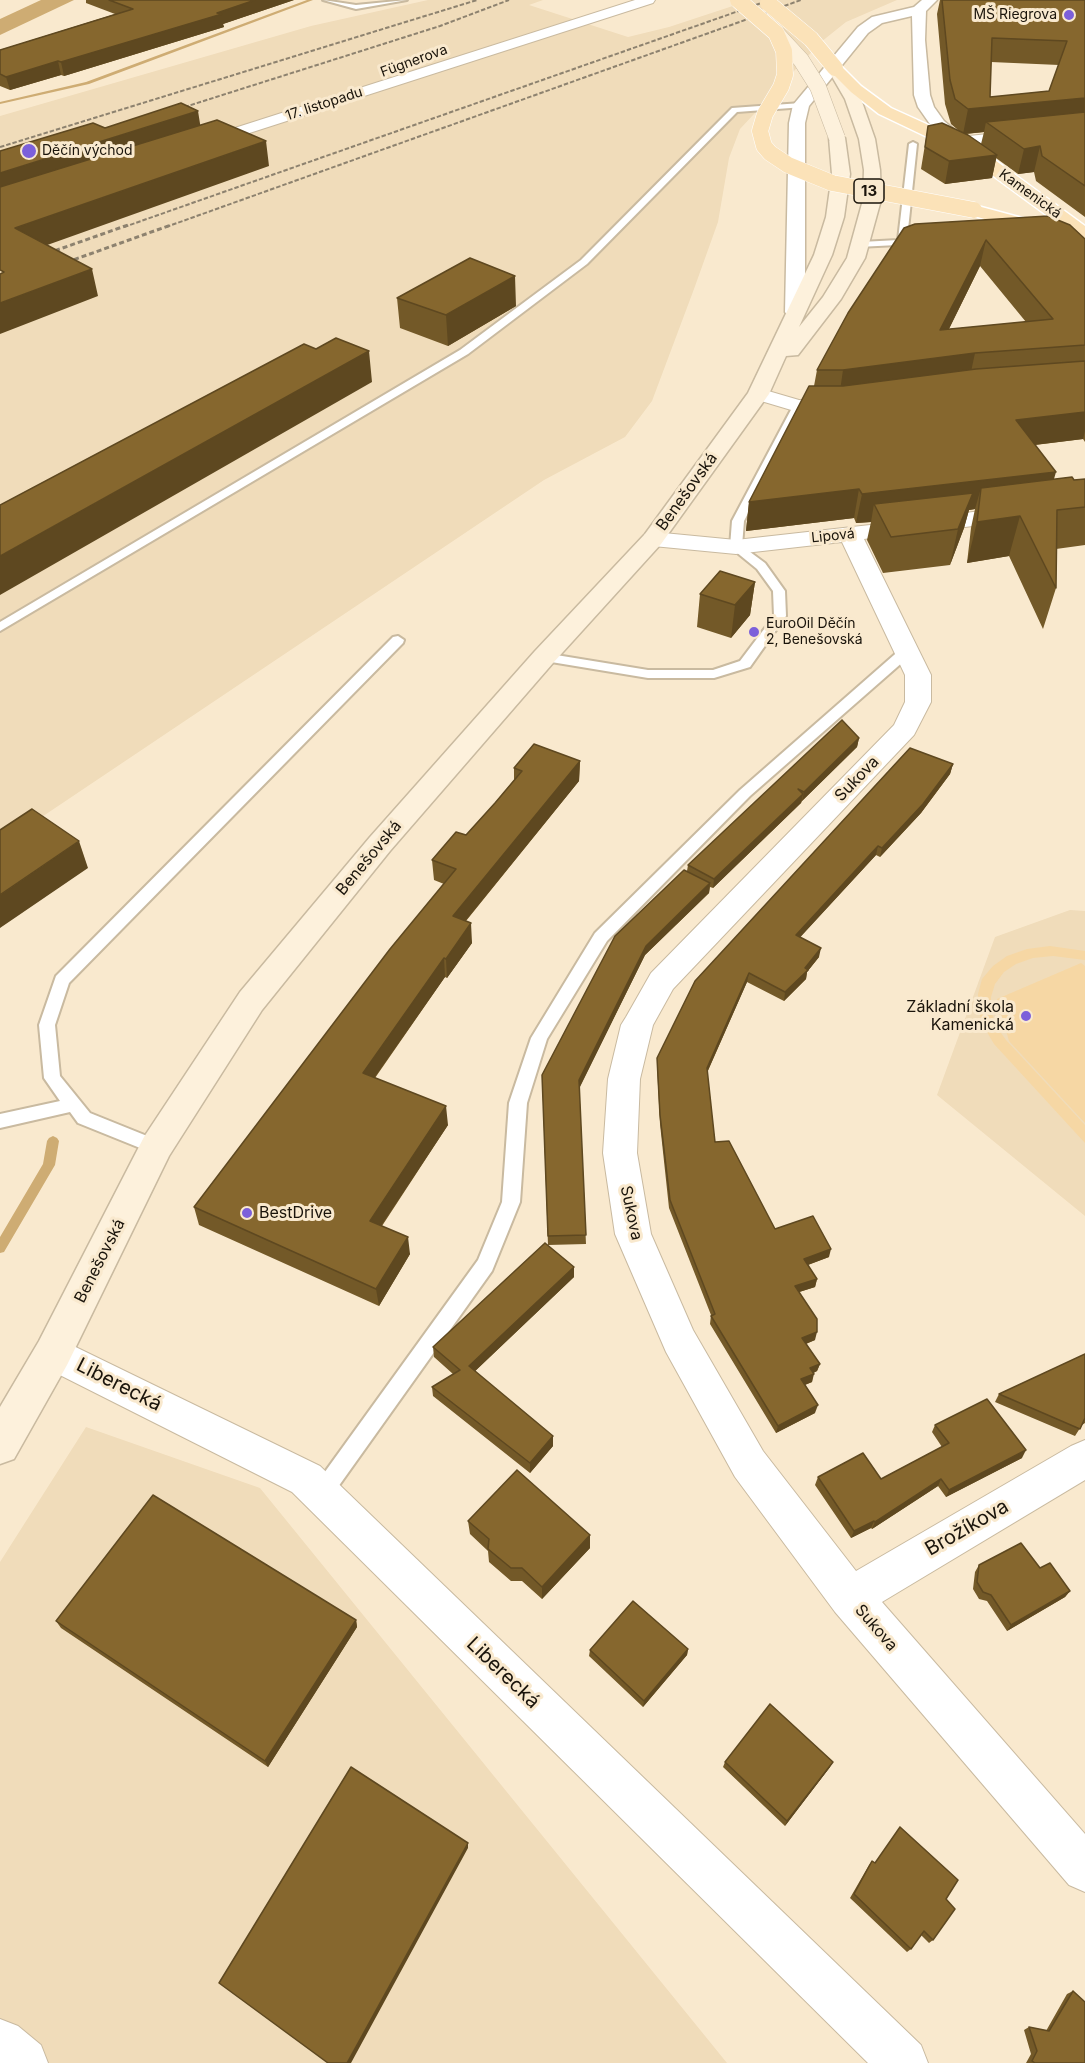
<!DOCTYPE html>
<meta charset="utf-8">
<style>
body{margin:0}
canvas{display:block;background:#f9e9ce}
</style>
<canvas width="1085" height="2063"></canvas>
<script>
const ctx = document.querySelector('canvas').getContext('2d');
ctx.lineJoin = 'round';
function fill(path, color) { ctx.fillStyle = color; ctx.fill(path, 'evenodd'); }
const toPath = rows => new Path2D(rows.map(r => 'M' + r).join(''));
function stroke(path, color, width, dash) { ctx.strokeStyle = color; ctx.lineWidth = width; ctx.lineCap = dash ? 'butt' : 'round'; ctx.setLineDash(dash || []); ctx.stroke(path); }
function label(font, color, halo, rows, align = 'center') {
  ctx.font = font + ' Inter,sans-serif'; ctx.lineWidth = 6; ctx.setLineDash([]); ctx.textBaseline = 'middle'; ctx.strokeStyle = halo; ctx.fillStyle = color; for (const [text, x, y, turn = 0] of rows) {
    ctx.save(); ctx.translate(x, y); ctx.rotate((+turn || 0) * Math.PI / 180); ctx.textAlign = isNaN(turn) ? turn : align; if (halo) ctx.strokeText(text, 0, 0); ctx.fillText(text, 0, 0); ctx.restore();
  }
}
fill(toPath([
 [428,0,543,0,529,5,628,37,669,27,751,0,897,0,846,22,821,42,740,129,729,158,718,222,694,289,652,401,625,437,544,480,0,845,0,116,311,26],
 [1070,910,1085,911,1085,1216,937,1095,995,937],
 [86,1427,260,1488,727,2063,0,2063,0,1562]
]), '#f0dcba');
fill(toPath([
 [1050,946,1085,951,1085,960,1053,956,1033,958,1016,964,1004,972,995,984,991,997,991,1011,996,1026,1006,1040,1085,1125,1085,1143,994,1044,984,1027,978,1010,978,994,982,979,993,966,1007,956,1027,949],
 [1081,963,1085,966,1085,1123,1009,1041,997,999]
]), '#f6d7a4');
fill(toPath([
 [41,0,74,0,0,35,0,19]
]), '#ceac73');
fill(toPath([
 [307,0,313,0,89,84,0,104,0,102,86,82,307,0],
 [53,1136,57,1138,59,1141,55,1165,4,1252,0,1253,0,1237,43,1164,47,1141,49,1138,53,1136]
]), '#ceac73');
const service = toPath([
 [323,0,356,5,407,0,356,9,323,0],
 [801,103,805,105,804,107,737,112,587,264,468,354,0,631,0,622,460,350,581,260,732,108,801,103],
 [913,142,917,144,907,239,917,238,922,241,917,244,858,247,856,245,861,242,898,240,909,144,913,142],
 [798,403,803,406,744,521,742,546,765,563,785,591,786,616,750,667,714,678,648,678,539,660,537,657,544,653,648,670,713,670,740,661,774,616,773,591,757,569,730,547,732,521,793,406,798,403],
 [398,636,404,640,403,643,69,983,55,1025,60,1076,90,1113,162,1142,165,1147,162,1152,156,1154,150,1152,78,1123,70,1112,0,1128,0,1114,60,1101,44,1078,39,1025,56,976,393,637,398,636],
 [907,647,913,651,912,654,750,796,607,941,547,1039,527,1103,520,1202,492,1271,328,1501,321,1504,314,1501,311,1494,314,1487,478,1260,502,1202,509,1103,531,1038,595,933,740,790,902,648,907,647]
]);
const minor = toPath([
 [635,0,655,0,653,3,206,147,200,149,192,144,194,141,635,0],
 [1085,124,1085,134,959,147,951,142,959,137,1085,124],
 [758,388,799,400,842,399,849,401,852,405,849,409,842,411,798,412,751,398,748,394,751,390,758,388],
 [1085,498,1085,512,925,532,917,530,914,525,917,520,925,518,1085,498],
 [870,525,878,527,881,532,878,537,864,539,931,675,931,702,914,735,673,989,653,1025,640,1079,637,1153,651,1234,693,1330,763,1451,856,1571,1071,1446,1085,1440,1085,1480,882,1602,1085,1834,1085,1892,1069,1885,835,1612,735,1477,666,1352,615,1234,603,1153,608,1079,621,1025,626,1017,651,973,894,725,905,702,905,675,842,542,736,554,653,546,645,544,642,539,645,534,653,532,736,540,870,525],
 [53,1336,320,1466,921,2045,928,2063,868,2063,292,1492,40,1365,34,1353,40,1341,53,1336],
 [0,2019,18,2026,41,2045,48,2063,0,2063,0,2019]
]);
const tertiary = toPath([
 [922,0,937,0,926,11,925,40,930,95,934,107,944,121,979,151,971,156,965,155,932,127,918,107,914,95,912,16,882,23,868,33,809,106,805,123,805,312,802,316,795,318,788,316,785,312,789,123,793,105,858,27,872,17,914,7,922,0]
]);
const secondary = toPath([
 [835,63,840,65,861,99,875,139,880,170,881,200,865,258,841,299,798,355,786,356,769,394,661,544,553,663,390,851,262,1010,169,1156,67,1365,14,1459,0,1464,0,1407,39,1341,144,1137,240,992,370,837,535,651,645,534,748,393,814,255,826,217,832,174,829,138,837,133,845,138,850,174,844,217,832,255,799,327,823,297,847,258,863,200,864,170,859,139,845,99,827,68,835,63]
]);
const primary = toPath([
 [835,63,840,65,861,86,891,108,977,147,1085,226,1085,240,1079,239,965,155,879,114,851,92,827,68,835,63],
 [974,205,1026,219,1053,229,1056,233,1053,237,1047,238,968,214,965,210,968,206,974,205]
]);
stroke(service, '#c9baa0', 4);
stroke(minor, '#c9baa0', 2);
stroke(tertiary, '#c9baa0', 3);
stroke(secondary, '#c9baa0', 3);
stroke(primary, '#fff', 3);
fill(service, '#fff');
fill(minor, '#fff');
fill(tertiary, '#fff');
fill(secondary, '#fdf1dc');
fill(primary, '#fbe2b8');
stroke(toPath([
 [172,111,440,26,509,0],
 [0,147,477,0],
 [124,227,770,0],
 [166,227,801,0]
]), '#8d826f', 2, [4.5, 2]);
stroke(toPath([
 [40,256,128,225],
 [59,265,171,225]
]), '#8d826f', 3, [5, 3]);
const secondaryBridge = toPath([
 [776,33,801,60,818,87,837,138]
]);
const primaryBridge = toPath([
 [738,0,776,33,784,51,785,75,781,87,765,114,760,131,764,146,770,153,788,165,832,183,974,210],
 [768,3,811,39,835,68]
]);
stroke(secondaryBridge, '#c9baa0', 17, []);
stroke(primaryBridge, '#fff', 17, []);
stroke(secondaryBridge, '#fdf1dc', 16);
stroke(primaryBridge, '#fbe2b8', 16);
fill(toPath([
 [86,0,294,0,223,24,224,27,64,76,61,75,10,90,0,86,0,50,115,14,86,3],
 [940,0,1085,0,1085,217,1036,181,1034,172,1018,174,996,158,992,178,945,184,921,169,928,126,958,130,951,124,945,104,937,14],
 [991,62,1059,65,1049,91,990,97],
 [984,132,981,144,966,134],
 [904,228,1085,239,1085,442,1083,439,1035,445,1053,480,1074,480,1085,479,1085,545,1056,549,1056,588,1043,629,1009,556,967,563,971,528,975,509,969,510,964,528,950,565,883,573,867,540,871,522,856,523,854,518,746,531,749,502,814,386,817,370],
 [980,266,1026,322,949,329],
 [397,298,516,306,448,346,400,328],
 [755,582,750,615,731,638,697,627,700,594],
 [859,738,857,747,802,801,801,803,713,888,710,887,709,893,645,955,579,1088,586,1244,548,1245,542,1075,687,871,688,865],
 [580,761,579,781,466,921,472,943,447,978,445,977,375,1078,448,1125,382,1226,410,1254,379,1306,199,1225,194,1207,444,884,434,880,432,860,466,835,495,803,514,780,514,768],
 [953,764,950,774,921,813,880,857,876,855,800,937,819,957,807,972,806,979,784,1001,747,982,707,1073,715,1142,775,1229,829,1257,808,1265,817,1279,815,1287,799,1292,815,1340,806,1344,820,1364,817,1371,813,1373,812,1382,805,1385,815,1413,776,1433,710,1324,711,1315,669,1208,660,1124,657,1067,657,1058],
 [574,1267,574,1277,475,1371,553,1446,530,1473,433,1396,432,1387,453,1374,434,1357,433,1347],
 [1085,1354,1085,1423,1082,1425,1075,1436,995,1402,999,1394],
 [935,1425,1022,1458,946,1497,938,1486,872,1529,871,1528,851,1538,815,1485,818,1477,881,1479,942,1447,932,1432],
 [468,1521,590,1548,542,1599,522,1581,511,1581,489,1562,488,1551,470,1534],
 [979,1565,1040,1568,1070,1591,1065,1597,1007,1631,987,1601,979,1599,973,1589,975,1572],
 [356,1620,357,1627,268,1767,61,1628,56,1621],
 [688,1649,687,1655,643,1707,589,1656,590,1650],
 [725,1762,830,1767,785,1826,723,1767],
 [872,1861,946,1899,933,1940,929,1943,921,1935,911,1949,907,1952,850,1898,869,1865],
 [1073,1991,1085,2063,1026,2063,1031,2054,1024,2030,1029,2027,1046,2031,1067,1994]
]), '#735928');
fill(toPath([
 [255,0,294,0,223,24,224,27,64,76,61,62],
 [58,61,61,75,10,90,6,77],
 [1085,98,1085,122,986,122,984,132,963,134,968,109],
 [198,111,202,136,0,201,0,173],
 [266,141,269,166,22,254,15,228],
 [1040,146,1034,172,1018,174,1024,149],
 [997,155,992,178,945,184,949,161],
 [986,240,980,266,935,357,940,330],
 [92,269,98,296,0,334,0,303],
 [515,276,516,306,448,346,446,315],
 [369,351,372,382,0,595,0,556],
 [975,353,969,381,839,398,843,370],
 [1085,412,1085,431,1083,439,1009,448,1016,420],
 [1056,472,1048,500,981,488,975,509,969,510,964,528,950,565,958,529,874,504,871,522,856,523,862,494],
 [859,489,854,518,746,531,749,502],
 [1020,516,1009,556,967,563,977,522],
 [755,582,750,615,731,638,735,605],
 [859,738,857,747,802,801,804,792],
 [580,761,579,781,454,935,453,916],
 [953,764,950,774,921,813,880,857,882,848],
 [803,794,801,803,713,888,714,879],
 [79,841,88,868,0,928,0,895],
 [878,846,876,855,794,944,796,935],
 [710,883,709,893,645,955,579,1089,579,1080,646,946],
 [471,923,472,943,447,978,446,959],
 [821,948,819,957,807,972,806,979,784,1001,785,992],
 [444,958,445,977,365,1091,363,1073],
 [749,973,747,982,705,1077,707,1068],
 [446,1106,448,1125,373,1238,370,1221],
 [408,1237,410,1254,379,1306,376,1289],
 [831,1249,829,1257,802,1267,804,1259],
 [574,1267,574,1277,470,1376,469,1366],
 [817,1279,815,1287,793,1294,795,1286],
 [817,1332,815,1340,800,1346,802,1338],
 [820,1364,817,1371,808,1376,810,1368],
 [814,1374,812,1382,799,1387,801,1379],
 [818,1405,815,1413,776,1433,778,1426],
 [553,1436,553,1446,530,1473,530,1463],
 [1026,1450,1022,1458,946,1497,949,1490],
 [941,1479,938,1486,872,1529,875,1522],
 [874,1521,871,1528,851,1538,854,1531],
 [590,1535,590,1548,542,1599,542,1587],
 [1070,1591,1065,1597,1007,1631,1011,1625],
 [356,1620,357,1627,268,1767,265,1761],
 [688,1649,687,1655,643,1707,644,1701],
 [833,1762,830,1767,785,1826,787,1821],
 [468,1843,468,1848,351,2063,347,2063]
]), '#5e4820');
const building = toPath([
 [109,0,255,0,217,13,222,14,61,62,58,61,6,77,0,74,0,50,133,9,109,0],
 [942,0,1085,0,1085,98,968,109,955,99,950,80,942,0],
 [992,38,1067,41,1049,91,990,97,992,38],
 [181,103,198,111,0,173,0,151,93,123,105,128,181,103],
 [1085,112,1085,186,1042,156,1040,146,1024,149,986,122,1085,112],
 [217,120,266,141,15,228,92,269,0,303,0,274,4,272,0,270,0,187,217,120],
 [942,123,968,135,997,155,949,161,925,147,928,126,942,123],
 [1048,216,1070,225,1085,239,1085,345,975,353,843,370,817,370,848,313,904,228,915,224,1048,216],
 [986,240,1053,319,940,330,986,240],
 [470,258,515,276,446,315,397,298,470,258],
 [336,338,369,351,0,556,0,505,304,344,316,349,336,338],
 [1085,361,1085,412,1016,420,1056,472,862,494,859,489,749,502,809,386,843,386,976,369,1085,361],
 [1072,477,1074,480,1085,479,1085,507,1057,510,1056,588,1020,516,977,522,981,488,1072,477],
 [973,493,958,529,891,537,874,504,973,493],
 [720,571,755,582,735,605,700,594,720,571],
 [842,720,859,738,804,792,798,789,803,794,714,879,688,865,842,720],
 [534,744,580,761,453,916,471,923,446,959,444,958,363,1073,446,1106,370,1221,408,1237,376,1289,194,1207,390,949,456,869,432,860,456,832,466,835,495,803,522,771,514,768,534,744],
 [910,748,953,764,923,804,882,848,878,846,796,935,821,948,805,968,808,970,785,992,749,973,707,1068,715,1142,729,1141,775,1229,813,1216,831,1249,804,1259,817,1279,795,1286,817,1319,817,1332,802,1338,820,1364,810,1368,814,1374,801,1379,818,1405,778,1426,711,1316,715,1314,670,1200,660,1115,657,1058,695,981,910,748],
 [32,809,79,841,0,895,0,830,32,809],
 [684,870,710,883,646,946,579,1080,586,1235,548,1236,542,1075,615,936,684,870],
 [545,1243,574,1267,469,1366,553,1436,530,1463,432,1387,460,1370,433,1347,545,1243],
 [1085,1354,1085,1418,1080,1429,999,1394,1085,1354],
 [987,1399,1026,1450,949,1490,941,1479,875,1522,874,1521,854,1531,818,1477,863,1453,881,1479,949,1443,935,1425,987,1399],
 [517,1470,590,1535,542,1587,522,1568,511,1568,488,1549,489,1539,468,1521,517,1470],
 [153,1495,356,1620,265,1761,56,1621,153,1495],
 [1021,1543,1040,1568,1050,1563,1070,1591,1011,1625,991,1595,983,1592,977,1582,979,1565,1021,1543],
 [633,1601,688,1649,644,1701,590,1650,633,1601],
 [770,1704,833,1762,787,1821,725,1762,770,1704],
 [351,1767,468,1843,347,2063,328,2063,219,1983,351,1767],
 [900,1827,958,1880,946,1899,955,1909,933,1940,924,1931,911,1949,854,1894,872,1861,875,1863,900,1827],
 [1073,1991,1085,2002,1085,2063,1035,2063,1032,2061,1037,2051,1029,2027,1049,2031,1073,1991]
]);
fill(building, '#86672e');
stroke(building, '#5e4820', 1.5);
for (const [x, y, r, color] of [
 [1069,15,6,"#7c60da"],
 [29,151,8,"#7c60da"],
 [754,632,6,"#7c60da"],
 [1026,1016,6,"#7c60da"],
 [247,1213,6,"#7c60da"]
]) { const dot = new Path2D(); dot.arc(x, y, r, 0, 2 * Math.PI); ctx.fillStyle = color; ctx.fill(dot); stroke(dot, '#f9e9ce', 2); }
label('14px', '#1a140b', '#f9e9ce', [
 ["MŠ Riegrova",1057,15,"right"],
 ["Děčín východ",42,151],
 ["EuroOil Děčín",766,624],
 ["2, Benešovská",766,640]
], 'left');
label('14px', '#1a140b', '#f9e9ce', [
 ["Fügnerova",414,61,-20],
 ["17. listopadu",324,104,-18],
 ["Kamenická",1030,194,36],
 ["Lipová",833,536,-6]
]);
for (const [x, y, w] of [
 [869,191,30]
]) { const box = new Path2D(); box.roundRect(x - w / 2, y - 12, w, 24, 4.5); ctx.fillStyle = '#f9e9ce'; ctx.fill(box); stroke(box, '#1a140b', 1.5); }
label('bold 15px', '#1a140b', null, [
 ["13",869,191]
]);
label('16px', '#1a140b', '#f9e9ce', [
 ["Benešovská",687,492,-54],
 ["Sukova",857,779,-46],
 ["Benešovská",369,858,-50],
 ["Sukova",631,1213,78],
 ["Benešovská",100,1261,-63],
 ["Sukova",876,1628,49]
]);
label('16px', '#1a140b', '#f9e9ce', [
 ["Základní škola",1014,1007],
 ["Kamenická",1014,1025],
 ["BestDrive",259,1213,"left"]
], 'right');
label('20px', '#1a140b', '#f9e9ce', [
 ["Liberecká",119,1385,27],
 ["Brožíkova",967,1528,-30],
 ["Liberecká",503,1673,44]
]);
</script>
